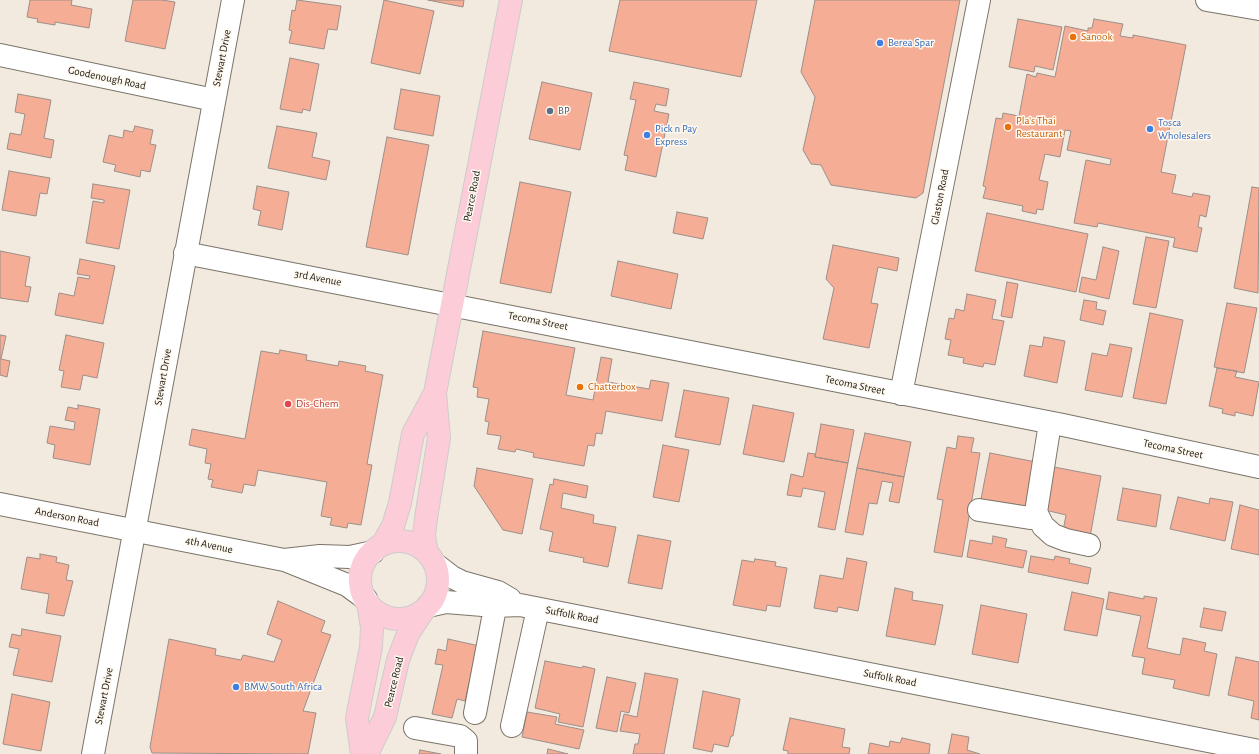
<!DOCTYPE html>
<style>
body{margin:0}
canvas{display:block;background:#f2eade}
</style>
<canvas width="1259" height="754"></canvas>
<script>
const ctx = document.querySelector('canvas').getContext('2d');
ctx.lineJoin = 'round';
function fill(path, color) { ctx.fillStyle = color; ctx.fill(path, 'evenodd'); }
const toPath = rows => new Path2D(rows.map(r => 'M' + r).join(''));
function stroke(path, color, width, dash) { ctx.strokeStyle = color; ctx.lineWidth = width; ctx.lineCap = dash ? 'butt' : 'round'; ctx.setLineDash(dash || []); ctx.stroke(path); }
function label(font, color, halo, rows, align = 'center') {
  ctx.font = font + ' "Alegreya Sans",sans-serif'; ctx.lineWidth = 3; ctx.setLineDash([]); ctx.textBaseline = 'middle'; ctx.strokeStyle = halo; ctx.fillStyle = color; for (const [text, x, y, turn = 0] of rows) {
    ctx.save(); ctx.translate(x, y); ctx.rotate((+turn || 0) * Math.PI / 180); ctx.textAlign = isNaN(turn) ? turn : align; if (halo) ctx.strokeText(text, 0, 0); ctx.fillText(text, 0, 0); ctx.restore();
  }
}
const building = toPath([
 [30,0,72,0,71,5,92,9,89,28,55,22,55,25,37,22,38,19,27,17,30,0],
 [133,0,162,0,175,2,165,49,125,41,133,0],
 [297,0,341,6,337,30,328,29,324,49,289,43,292,31,289,30,292,10,295,11,297,0],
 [384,0,434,11,420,74,371,63,384,0],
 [428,0,464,0,463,7,428,0],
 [620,0,757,0,741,77,609,51,620,0],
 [815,0,960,0,923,193,916,198,831,185,821,165,811,164,803,150,815,97,801,72,815,0],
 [1018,19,1062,27,1053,70,1035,66,1034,72,1009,67,1018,19],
 [1094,19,1123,24,1120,36,1133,38,1133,35,1186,45,1161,172,1176,175,1172,193,1192,197,1193,193,1210,196,1206,217,1200,215,1198,227,1202,228,1197,252,1173,247,1175,238,1098,223,1097,227,1074,223,1086,160,1110,165,1111,159,1067,150,1071,131,1065,130,1060,157,1045,154,1039,180,1048,182,1043,210,1037,209,1036,214,1022,211,1023,206,983,198,986,187,983,186,996,118,1002,119,1003,113,1019,116,1027,74,1036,77,1037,73,1055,77,1065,26,1088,31,1088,28,1092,28,1094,19],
 [290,58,319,64,310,111,303,109,302,113,280,109,290,58],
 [542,82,592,93,580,150,529,139,542,82],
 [634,82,669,89,666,106,656,104,654,111,669,114,656,177,625,170,628,156,624,155,636,100,630,99,634,82],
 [401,89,440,96,433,136,394,129,401,89],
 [18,94,51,100,44,138,54,140,51,158,7,149,10,133,21,135,25,114,15,112,18,94],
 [135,126,153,130,150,144,156,145,150,172,141,170,140,177,114,171,116,165,103,162,109,135,123,138,124,130,133,132,135,126],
 [277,126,317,133,312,157,330,161,326,180,268,168,277,126],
 [387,137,429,145,408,255,366,247,387,137],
 [9,171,50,178,47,194,40,193,36,216,2,210,9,171],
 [520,182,571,192,551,293,500,283,520,182],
 [93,184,130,190,119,249,86,243,93,201,104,203,104,200,91,198,93,184],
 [257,186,289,192,282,230,258,225,261,211,253,209,257,186],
 [1252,187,1259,188,1258,293,1234,288,1252,187],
 [677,212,708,218,703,239,673,233,677,212],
 [987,213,1088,234,1076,292,975,271,987,213],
 [1146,237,1169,241,1156,308,1133,304,1146,237],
 [833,245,899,258,897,271,878,267,871,303,878,304,869,348,823,339,834,288,826,279,833,245],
 [1103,247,1119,251,1109,299,1079,292,1082,277,1096,280,1103,247],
 [0,251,30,257,25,286,31,287,28,302,0,298,0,251],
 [80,259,115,266,103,324,55,315,59,293,74,296,78,277,89,279,90,276,77,274,80,259],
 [618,261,678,274,671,309,611,296,618,261],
 [1007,282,1018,284,1012,318,1001,316,1007,282],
 [967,294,996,300,992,319,1004,321,995,365,984,363,983,367,963,363,964,358,948,355,951,340,945,339,949,318,954,319,956,309,964,311,967,294],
 [1084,300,1097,302,1096,309,1106,311,1103,325,1080,320,1084,300],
 [1227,303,1257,308,1244,373,1214,367,1227,303],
 [1150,313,1183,320,1166,404,1133,398,1150,313],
 [483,331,575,348,566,395,593,400,601,357,612,359,608,382,649,389,651,380,669,383,662,421,606,411,602,434,596,433,594,446,588,445,584,466,533,457,534,453,516,449,515,452,498,449,501,436,487,434,489,422,485,421,489,399,477,397,478,388,473,387,483,331],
 [0,335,6,336,1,359,10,361,7,377,0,375,0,335],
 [66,335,104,343,97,378,83,375,80,390,61,387,64,371,59,370,66,335],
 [1044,337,1065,341,1057,383,1024,376,1030,345,1042,347,1044,337],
 [1110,344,1132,348,1122,397,1085,390,1092,353,1107,356,1110,344],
 [280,350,307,355,306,360,338,366,339,361,366,366,365,371,383,375,367,464,372,465,361,525,348,523,347,528,330,525,332,518,321,516,327,482,258,470,255,486,244,484,242,493,211,487,213,480,208,479,211,464,205,463,207,449,189,445,192,429,245,439,261,351,279,354,280,350],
 [1217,368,1237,371,1235,377,1259,382,1253,416,1235,412,1235,416,1222,413,1223,409,1209,406,1217,368],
 [684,390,729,398,720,445,675,437,684,390],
 [78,405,100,409,90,465,53,458,55,445,47,443,50,426,74,430,75,422,65,420,68,407,78,409,78,405],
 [753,405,794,413,784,462,743,454,753,405],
 [821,424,854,430,848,463,815,457,821,424],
 [865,433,911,442,904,477,857,468,865,433],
 [958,436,974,438,971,452,980,453,962,557,934,552,943,500,937,499,947,447,956,449,958,436],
 [663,445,689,450,679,502,653,497,663,445],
 [808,453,815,454,815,457,848,463,835,530,818,527,825,492,803,488,801,497,787,495,791,474,803,477,808,453],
 [990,453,1036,462,1026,514,980,504,990,453],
 [1054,467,1101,476,1090,537,1063,531,1066,515,1045,510,1054,467],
 [477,468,533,479,522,534,503,530,474,486,477,468],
 [857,468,904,477,899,503,889,501,893,483,882,481,877,504,869,503,863,535,845,532,857,468],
 [554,479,588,486,586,498,563,493,561,508,594,515,593,523,616,527,608,567,583,562,584,558,549,551,553,532,540,529,550,484,553,485,554,479],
 [1123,488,1161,495,1156,527,1117,520,1123,488],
 [1178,497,1209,504,1210,498,1233,502,1225,541,1170,529,1178,497],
 [1240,505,1259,510,1259,555,1231,549,1240,505],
 [638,535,671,541,662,589,628,583,638,535],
 [993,536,1007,539,1005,547,1027,551,1023,568,967,557,970,540,992,544,993,536],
 [40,554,57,557,56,562,69,565,66,580,73,581,64,616,46,613,49,594,21,589,27,557,40,559,40,554],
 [1031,556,1054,560,1055,556,1070,559,1069,563,1091,568,1088,584,1028,572,1031,556],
 [847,558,867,562,858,611,838,607,837,612,814,608,820,575,843,579,847,558],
 [755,559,776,562,775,566,787,568,780,607,767,605,766,611,733,605,742,560,754,562,755,559],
 [895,588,913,592,912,600,943,605,935,645,886,636,895,588],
 [1072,592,1104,599,1097,636,1064,630,1072,592],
 [1109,592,1144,599,1144,596,1157,598,1147,648,1180,655,1183,638,1206,643,1204,651,1217,654,1209,696,1173,688,1175,680,1142,674,1145,658,1132,656,1141,616,1106,609,1109,592],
 [278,601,325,621,321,632,331,635,303,711,316,713,308,754,152,753,150,747,169,639,216,649,215,655,241,660,243,655,274,662,282,640,267,634,278,601],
 [981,605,1027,614,1018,663,972,654,981,605],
 [1204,608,1226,612,1222,631,1200,627,1204,608],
 [22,629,61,636,52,682,13,675,19,649,9,647,12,634,21,636,22,629],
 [448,639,484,647,476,684,469,683,465,701,457,699,452,718,432,714,443,665,435,664,438,649,446,651,448,639],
 [1236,657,1259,662,1259,720,1251,718,1254,701,1228,695,1236,657],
 [545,661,582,668,583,666,595,669,583,727,558,722,560,714,535,708,545,661],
 [645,673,678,679,664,754,633,754,635,744,638,744,640,734,620,731,624,714,637,717,645,673],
 [607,677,636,683,629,713,621,711,617,732,596,728,607,677],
 [703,691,740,699,733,736,731,736,728,747,714,744,712,752,693,748,703,691],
 [12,694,50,702,41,751,3,744,12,694],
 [527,712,557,717,555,724,584,730,579,749,522,737,527,712],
 [790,718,845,729,842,747,850,748,849,754,788,754,788,751,783,750,790,718],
 [952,734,969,737,967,750,980,754,948,754,952,734],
 [902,738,930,744,929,754,868,754,870,743,889,747,890,741,900,743,902,738],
 [548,749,568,754,547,754,548,749],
 [420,750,441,754,419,754,420,750]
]);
fill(building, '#f5ad95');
stroke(building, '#9d8f8a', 1);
const minor = toPath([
 [1207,0,1259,9],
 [0,55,214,100],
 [185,253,1063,425,1259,467],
 [901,394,979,0],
 [0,504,284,560,320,556,350,557,373,552],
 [979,510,1030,518,1034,517,1036,512,1050,423],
 [1036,512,1043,526,1053,535,1066,540,1089,545],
 [285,560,347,585,366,599],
 [435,564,452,577,462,582,498,592,510,599],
 [428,606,446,602,495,606,520,605,1259,751],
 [475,713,498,592],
 [512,726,538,609],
 [415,728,460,736,466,741,466,754],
 [93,754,233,0]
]);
const major = toPath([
 '360 580a39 39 0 1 1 78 0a39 39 0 1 1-78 0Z',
 [382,545,393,526,400,503,413,434,435,393],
 [427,553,424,536,426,518,439,438,435,393,511,0],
 [362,754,357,718,371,647,372,627,368,603],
 [367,754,385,717,398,660,408,634,423,611]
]);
stroke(minor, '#7b746a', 24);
stroke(major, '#cccccb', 24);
stroke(minor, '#fff', 22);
stroke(major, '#fccdd9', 22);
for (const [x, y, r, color] of [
 [1073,37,4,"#e8710a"],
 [880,43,4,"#3f7fe0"],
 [550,111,4,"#5c6f8a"],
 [1008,127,4,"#e8710a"],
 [1150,129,4,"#3f7fe0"],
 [647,135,4,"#3f7fe0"],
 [580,387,4,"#e8710a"],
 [288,404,4,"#e0444e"],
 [236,687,4,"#3f7fe0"]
]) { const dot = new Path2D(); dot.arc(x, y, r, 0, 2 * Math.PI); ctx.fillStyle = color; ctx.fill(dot); stroke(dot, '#fef8ee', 1.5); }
label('11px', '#c56008', '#fef8ee', [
 ["Sanook",1081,37],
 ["Pla's Thai",1016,121],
 ["Restaurant",1016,134],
 ["Chatterbox",588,387]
], 'left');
label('11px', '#366cbe', '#fef8ee', [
 ["Berea Spar",888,43],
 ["Tosca",1158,123],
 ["Wholesalers",1158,136],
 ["Pick n Pay",655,129],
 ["Express",655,142],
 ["BMW South Africa",244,687]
], 'left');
label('11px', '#191713', '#fef8ee', [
 ["Stewart Drive",222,58,-79],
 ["Goodenough Road",107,78,12],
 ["Pearce Road",472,196,-79],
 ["Glaston Road",940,197,-79],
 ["3rd Avenue",318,278,11],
 ["Tecoma Street",538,321,11],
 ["Stewart Drive",163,377,-80],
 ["Tecoma Street",855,385,12],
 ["Tecoma Street",1173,449,12],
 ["Anderson Road",67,517,11],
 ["4th Avenue",209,545,12],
 ["Suffolk Road",572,615,11],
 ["Suffolk Road",890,678,11],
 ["Pearce Road",394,682,-76],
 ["Stewart Drive",104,696,-79]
]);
label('11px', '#4e5e75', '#fef8ee', [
 ["BP",558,111]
], 'left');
label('11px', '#be3a42', '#fef8ee', [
 ["Dis-Chem",296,404]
], 'left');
</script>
